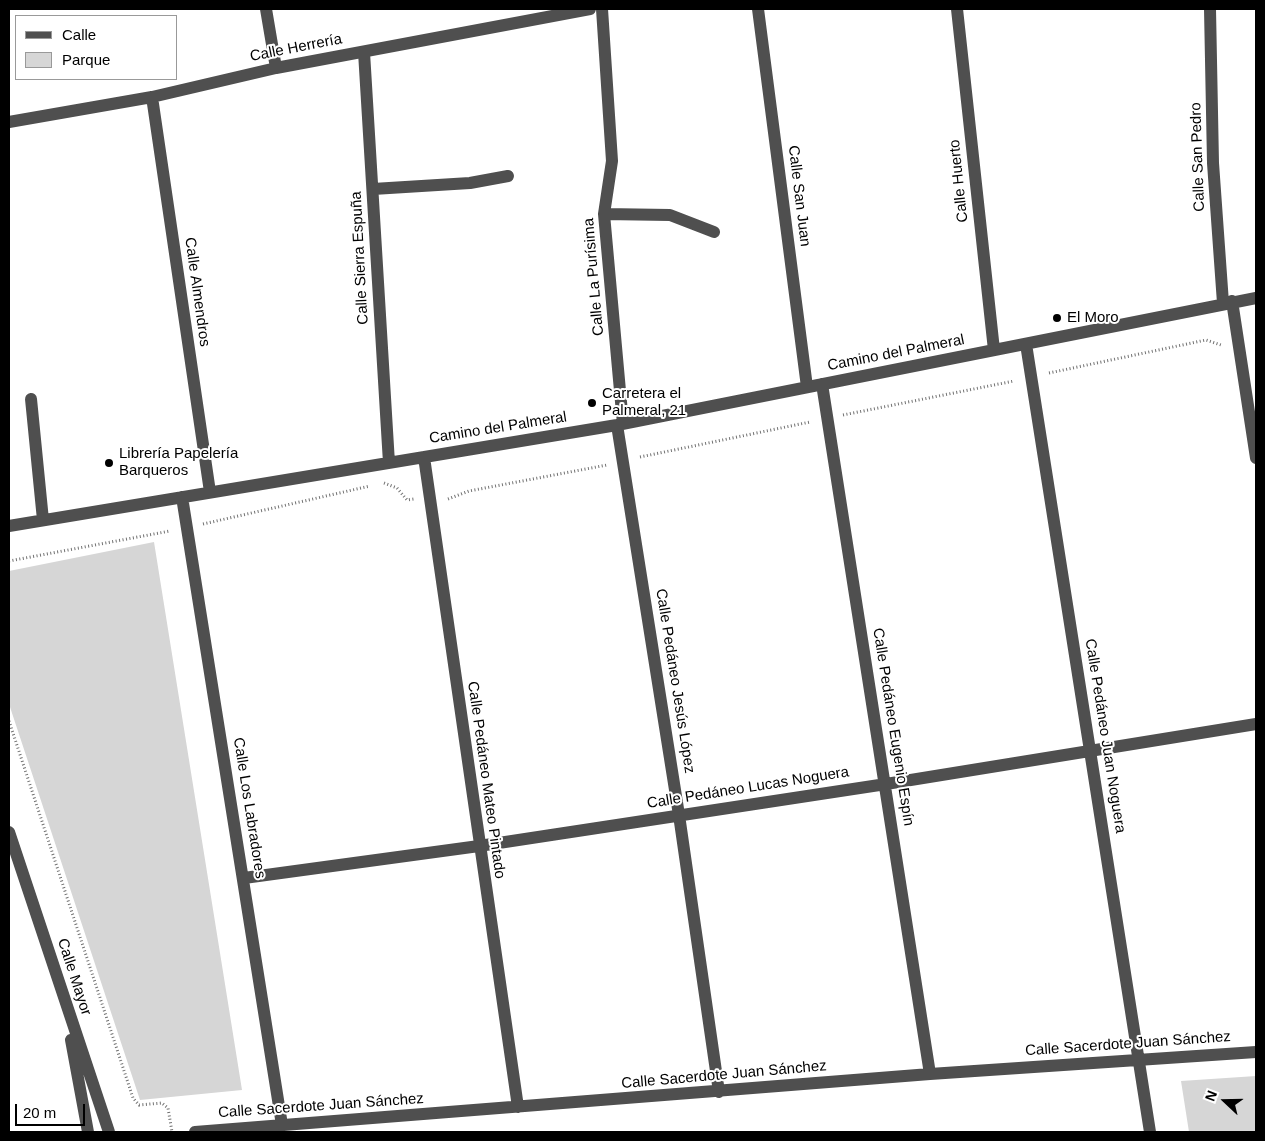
<!DOCTYPE html>
<meta charset="utf-8">
<style>
body{margin:0}
#map{position:relative;width:1265px;height:1141px;overflow:hidden;background:#fff;font-family:Helvetica,sans-serif}
canvas{display:block}
.frame{position:absolute;inset:0;border:10px solid #000;pointer-events:none}
.legend{position:absolute;left:15px;top:15px;width:162px;height:65px;box-sizing:border-box;background:#fff;border:1px solid #999;margin:0;padding:6px 9px;list-style:none;font-size:15px;color:#000}
.legend li{display:flex;align-items:center;gap:10px;height:25px}
.legend b{width:25px;border:1px solid #999}
.north{position:absolute;left:1200px;top:1076px;width:50px;height:50px;-webkit-text-stroke:4px #fff;paint-order:stroke;rotate:291deg;font-size:14px;font-weight:700;line-height:20px;text-align:center;color:#000}
.north::after{content:'';display:block;margin:auto;width:18px;height:22px;background:#000;clip-path:polygon(50% 0,100% 100%,50% 72%,0 100%)}
.scale{position:absolute;left:15px;top:1104px;width:70px;height:22px;box-sizing:border-box;border:2px solid #000;border-top:0;padding-left:6px;font-size:15px;line-height:18px;white-space:nowrap;color:#000;-webkit-text-stroke:4px #fff;paint-order:stroke}
</style>
<div id="map">
<canvas width="1265" height="1141"></canvas>
<div class="frame"></div>
<ul class="legend">
<li><b style="height:6px;background:#4f4f4f"></b>Calle</li>
<li><b style="height:14px;background:#d6d6d6"></b>Parque</li>
</ul>
<div class="north">N</div>
<div class="scale">20 m</div>
</div>
<script>
const ctx = document.querySelector('canvas').getContext('2d');
ctx.lineJoin = 'round';
function fill(path, color) { ctx.fillStyle = color; ctx.fill(path, 'evenodd'); }
const toPath = rows => new Path2D(rows.map(r => 'M' + r).join(''));
function stroke(path, color, width, dash) { ctx.strokeStyle = color; ctx.lineWidth = width; ctx.lineCap = dash ? 'butt' : 'round'; ctx.setLineDash(dash || []); ctx.stroke(path); }
function label(font, color, halo, rows, align = 'center') {
  ctx.font = font + ' Helvetica,sans-serif'; ctx.lineWidth = 4; ctx.setLineDash([]); ctx.textBaseline = 'middle'; ctx.strokeStyle = halo; ctx.fillStyle = color; for (const [text, x, y, turn = 0] of rows) {
    ctx.save(); ctx.translate(x, y); ctx.rotate((+turn || 0) * Math.PI / 180); ctx.textAlign = isNaN(turn) ? turn : align; if (halo) ctx.strokeText(text, 0, 0); ctx.fillText(text, 0, 0); ctx.restore();
  }
}
fill(toPath([
 [154,542,242,1090,140,1100,9,704,9,571],
 [1256,1076,1256,1132,1189,1132,1181,1081]
]), '#d6d6d6');
stroke(toPath([
 [1049,373,1206,340,1221,345],
 [843,415,1014,381],
 [640,457,810,422],
 [384,483,397,488,407,500,414,499],
 [448,499,469,491,607,465],
 [203,524,370,486],
 [9,561,170,531],
 [9,721,133,1098,139,1105,162,1103,168,1108,172,1132]
]), '#717171', 3, [1, 2.5]);
stroke(toPath([
 [266,9,276,68],
 [602,9,612,161,604,214,623,424],
 [758,9,807,387],
 [957,9,994,350],
 [1210,9,1213,163,1223,303],
 [364,52,389,463],
 [152,97,210,492],
 [9,122,152,97,276,68,590,9],
 [373,189,470,183,508,176],
 [604,214,670,215,714,232],
 [1232,301,1256,458],
 [1026,344,1150,1132],
 [822,384,930,1074],
 [31,399,43,520],
 [617,425,679,815,719,1092],
 [424,457,518,1107],
 [182,497,282,1125],
 [9,526,617,425,1256,298],
 [9,832,109,1132],
 [244,878,479,846,886,784,1256,724],
 [71,1040,88,1132],
 [195,1132,930,1074,1256,1052]
]), '#4f4f4f', 12);
for (const [x, y, r, color] of [
 [1057,318,5,"#000"],
 [592,403,5,"#000"],
 [109,463,5,"#000"]
]) { const dot = new Path2D(); dot.arc(x, y, r, 0, 2 * Math.PI); ctx.fillStyle = color; ctx.fill(dot); stroke(dot, '#fff', 2); }
label('15px', '#000', '#fff', [
 ["Calle Herrería",296,48,-11],
 ["Calle San Pedro",1198,157,-92],
 ["Calle Huerto",959,181,-96],
 ["Calle San Juan",799,196,83],
 ["Calle Sierra Espuña",360,258,-93],
 ["Calle La Purísima",594,277,-95],
 ["Calle Almendros",197,292,82],
 ["Camino del Palmeral",896,353,-11],
 ["Camino del Palmeral",498,428,-9],
 ["Calle Pedáneo Jesús López",675,681,81],
 ["Calle Pedáneo Eugenio Espín",893,727,81],
 ["Calle Pedáneo Juan Noguera",1105,736,81],
 ["Calle Pedáneo Mateo Pintado",486,780,82],
 ["Calle Pedáneo Lucas Noguera",748,788,-9],
 ["Calle Los Labradores",249,808,81],
 ["Calle Mayor",74,977,72],
 ["Calle Sacerdote Juan Sánchez",1128,1044,-4],
 ["Calle Sacerdote Juan Sánchez",724,1075,-5],
 ["Calle Sacerdote Juan Sánchez",321,1106,-4]
]);
label('15px', '#000', '#fff', [
 ["El Moro",1067,318],
 ["Carretera el",602,394],
 ["Palmeral, 21",602,411],
 ["Librería Papelería",119,454],
 ["Barqueros",119,471]
], 'left');
</script>
